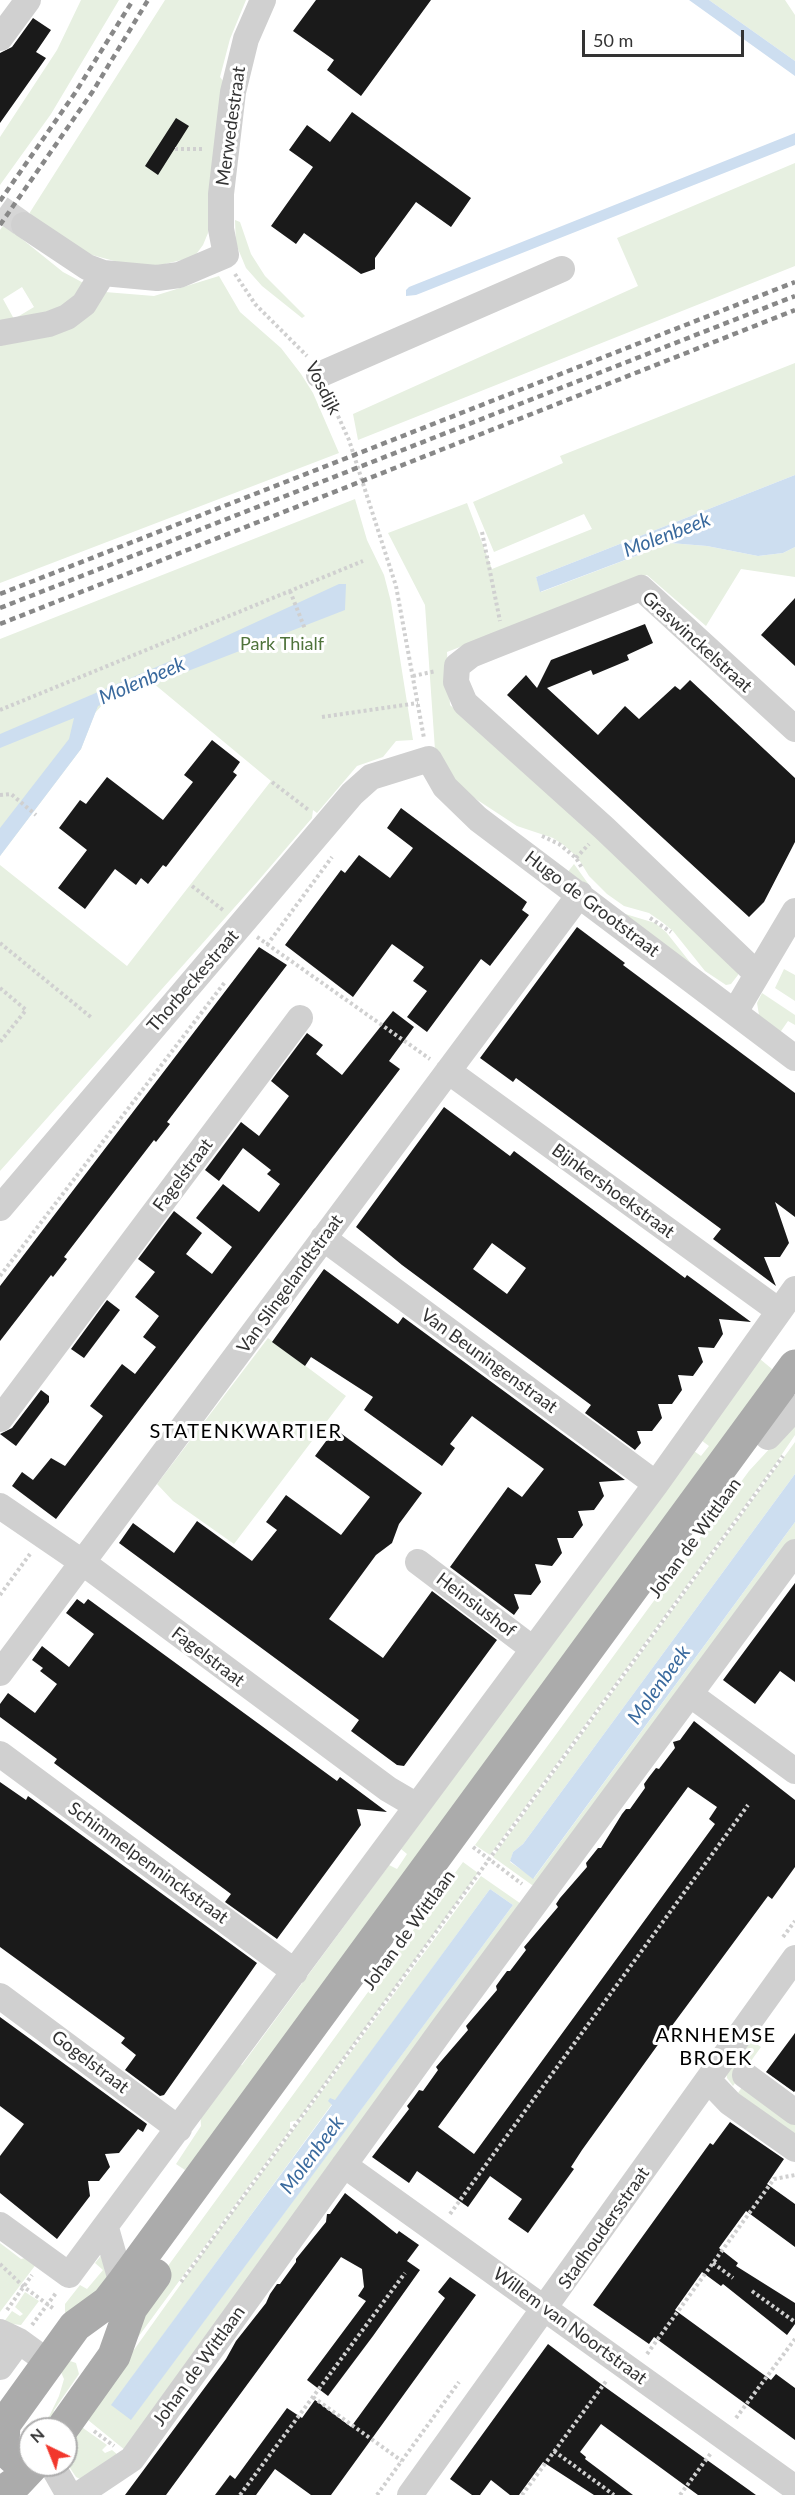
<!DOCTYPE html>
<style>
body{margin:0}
#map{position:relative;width:795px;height:2495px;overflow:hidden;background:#fff;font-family:Lato,sans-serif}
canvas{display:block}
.north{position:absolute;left:18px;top:2417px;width:60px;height:60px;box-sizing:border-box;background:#fff;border:2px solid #adadad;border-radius:50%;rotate:317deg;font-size:16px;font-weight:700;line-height:24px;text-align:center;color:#333}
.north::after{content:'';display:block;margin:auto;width:21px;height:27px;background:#f2372c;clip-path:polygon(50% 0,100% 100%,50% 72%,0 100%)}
.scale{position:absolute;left:582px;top:30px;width:162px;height:27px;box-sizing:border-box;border:3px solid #333;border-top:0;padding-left:8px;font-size:18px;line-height:21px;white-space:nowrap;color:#333;-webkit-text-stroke:4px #fff;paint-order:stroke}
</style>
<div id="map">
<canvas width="795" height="2495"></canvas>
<div class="north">N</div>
<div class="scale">50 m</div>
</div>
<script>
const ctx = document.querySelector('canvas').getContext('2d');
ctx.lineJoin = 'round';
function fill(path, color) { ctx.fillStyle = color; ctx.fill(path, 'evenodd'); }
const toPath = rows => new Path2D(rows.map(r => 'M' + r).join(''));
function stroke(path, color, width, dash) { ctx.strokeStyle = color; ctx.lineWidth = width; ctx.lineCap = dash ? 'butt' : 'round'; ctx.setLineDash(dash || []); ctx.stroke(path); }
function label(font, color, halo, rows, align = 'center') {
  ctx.font = font + ' Lato,sans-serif'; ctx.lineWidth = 6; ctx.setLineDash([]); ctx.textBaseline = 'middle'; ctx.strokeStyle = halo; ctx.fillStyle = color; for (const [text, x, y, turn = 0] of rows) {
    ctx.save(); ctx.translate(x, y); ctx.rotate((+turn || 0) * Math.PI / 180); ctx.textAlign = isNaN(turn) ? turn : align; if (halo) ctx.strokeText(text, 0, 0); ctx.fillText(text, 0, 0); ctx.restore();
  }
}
fill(toPath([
 [81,0,119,0,51,114,0,185,0,137,57,50],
 [165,0,246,0,230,39,220,77,226,85,208,233,203,245,194,257,144,269,81,252,27,217],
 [709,0,785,0,795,15,795,61],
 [795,163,795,266,358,440,353,414,638,286,617,238],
 [10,215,24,225,17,235,63,272,91,287,81,299,0,330,0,230],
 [22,287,34,307,14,319,3,299],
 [235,220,240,222,251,254,265,276,305,316,302,318,262,286,246,268,236,244],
 [219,276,240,312,281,348,301,374,313,393,339,453,0,583,0,340,105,292,154,296],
 [795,363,795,475,536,577,541,592,670,543,707,546,758,556,783,553,795,547,795,577,741,569,706,626,647,575,447,652,450,705,638,874,738,971,738,975,731,984,726,985,705,971,673,931,662,922,649,913,624,906,607,894,589,876,578,858,565,846,553,838,517,826,450,782,435,750,425,605,388,533,467,503,492,569,592,529,584,514,494,552,473,502,563,463,560,456],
 [355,499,367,540,384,575,391,602,413,740,396,741,383,757,357,766,317,813,313,810,312,818,258,881,0,1171,0,865,127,966,271,781,153,683,104,703,95,713,81,749,0,856,0,639],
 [574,864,592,889,622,913,655,923,666,932,701,976,567,873],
 [784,969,795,975,795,1001,775,988],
 [762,993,795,1015,795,1025,788,1021,779,1034,760,1021,757,1003],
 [268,1338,346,1396,234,1544,173,1501,157,1484],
 [760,1359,772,1369,735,1438,244,2108,185,2170,176,2164,201,2126,200,2111,233,2067,242,2065,389,1865,397,1869,407,1854,401,1849,694,1451,701,1456,709,1446,701,1440],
 [795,1421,795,1435,774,1466,490,1855,475,1845,749,1471],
 [795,1442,795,1474,523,1844,513,1852,510,1862,534,1878,795,1522,795,1541,539,1885,532,1885,493,1857],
 [463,1862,478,1873,298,2120,290,2122,290,2130,122,2359,146,2296],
 [481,1876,527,1908,125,2450,88,2420,126,2361,208,2246],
 [490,1889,513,1905,131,2419,112,2405,332,2104,329,2101,330,2099,335,2101],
 [748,2038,761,2047,733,2086,727,2078,726,2070],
 [746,2081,795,2117,795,2139,736,2096],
 [0,2243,21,2259,29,2257,37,2263,0,2312],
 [108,2247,113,2277,71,2318,65,2312,65,2304,80,2285,87,2289,103,2270,95,2263],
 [25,2292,39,2301,21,2325,3,2323,12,2311,20,2316,23,2314,15,2307],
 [64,2359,76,2363,79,2374,54,2410,51,2429,43,2429,59,2396,64,2379,57,2363],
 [76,2423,107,2445,102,2450,105,2453,112,2450,118,2455,80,2479,76,2477,66,2462,66,2441]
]), '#e7f0e1');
fill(toPath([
 [689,0,709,0,795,61,795,76],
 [795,133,795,145,416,295,406,296,406,290,409,287],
 [795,475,795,547,783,553,758,556,707,546,670,543,540,592,536,577],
 [339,584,346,584,345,610,98,706,81,749,0,856,0,828,69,739,74,718,0,748,0,734,189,653],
 [795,1474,795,1522,533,1879,510,1861,513,1852,523,1844],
 [490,1889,513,1905,131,2420,111,2405,332,2105,328,2101,330,2098,335,2100]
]), '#cddef0');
fill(toPath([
 [316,0,431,0,361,96,327,70,334,60,293,31],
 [33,18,51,30,36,52,46,58,0,123,0,53,12,47],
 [352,112,471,198,451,227,416,202,375,258,375,269,361,274,304,233,296,244,271,226,313,167,289,150,307,125,330,142],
 [176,118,189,126,158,175,145,166],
 [795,598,795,666,761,635],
 [645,624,653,643,627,655,629,660,593,675,591,670,547,688,598,735,625,706,639,719,675,686,680,690,690,680,795,778,795,842,764,902,749,917,507,695,526,675,537,688,551,660],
 [212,740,240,762,233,772,237,775,166,867,163,865,148,884,141,878,136,885,115,869,85,909,58,888,87,850,59,828,80,800,86,804,107,777,163,820,193,782,184,775],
 [401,808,527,902,522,910,529,915,490,966,481,959,427,1032,407,1017,427,991,413,981,424,967,392,944,353,997,285,945,341,870,345,873,359,855,390,878,413,848,387,828],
 [577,927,625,963,623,965,795,1093,795,1217,775,1202,789,1243,780,1257,764,1257,776,1286,713,1239,721,1229,516,1078,513,1082,480,1058],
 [259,947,287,965,167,1122,170,1124,156,1142,154,1140,64,1257,67,1259,53,1277,51,1275,0,1341,0,1286],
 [393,1011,414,1027,389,1061,400,1069,56,1519,12,1486,22,1472,33,1480,51,1458,65,1466,103,1416,90,1406,122,1364,135,1374,156,1347,143,1337,159,1316,135,1297,155,1272,138,1259,174,1211,202,1233,186,1254,212,1274,232,1247,196,1218,223,1184,259,1212,280,1184,267,1174,271,1170,243,1148,219,1181,205,1170,241,1122,259,1136,289,1096,271,1081,307,1033,323,1045,316,1054,342,1075],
 [444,1107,510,1156,514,1151,685,1278,687,1275,751,1322,719,1319,723,1334,714,1348,698,1347,703,1362,693,1376,678,1375,682,1390,672,1404,658,1404,662,1418,652,1431,637,1431,641,1443,635,1450,585,1413,591,1405,402,1265,356,1227],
 [492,1243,526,1268,507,1294,473,1269],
 [324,1269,398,1324,403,1317,625,1480,599,1482,604,1496,594,1510,578,1511,583,1525,573,1538,557,1538,562,1553,552,1566,535,1564,541,1582,531,1595,514,1594,519,1608,514,1615,450,1567,508,1487,522,1497,544,1469,472,1416,450,1444,455,1448,442,1466,364,1410,373,1397,311,1357,305,1366,272,1342],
 [107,1300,120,1310,84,1358,71,1349],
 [41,1390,49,1396,49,1402,16,1446,0,1434,12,1428],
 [335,1429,422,1493,399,1524,392,1543,376,1555,329,1619,383,1658,432,1591,497,1640,404,1766,397,1765,351,1731,359,1720,119,1543,133,1523,174,1553,197,1521,252,1561,277,1530,266,1522,286,1495,341,1535,370,1497,315,1456],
 [795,1583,795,1682,780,1671,755,1704,723,1680],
 [77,1599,84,1604,88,1599,337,1781,340,1777,387,1812,357,1809,361,1825,277,1939,225,1902,231,1894,54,1763,57,1759,0,1717,0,1704,8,1693,35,1713,57,1684,40,1671,43,1668,32,1660,42,1646,69,1667,94,1634,66,1613],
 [694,1721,795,1800,795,1867,772,1899,768,1896,657,2046,582,2150,571,2167,574,2169,528,2233,508,2219,522,2199,490,2176,468,2207,417,2171,409,2183,372,2157,409,2109,407,2106,414,2097,419,2090,423,2091,438,2070,436,2067,468,2030,466,2026,497,1990,496,1986,501,1979,507,1971,510,1971,526,1950,524,1947,558,1907,556,1904,560,1898,587,1867,586,1863,598,1848,601,1848,622,1814,626,1809,630,1809,645,1788,644,1784,649,1777,656,1768,659,1769,675,1748,673,1742,680,1740],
 [688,1787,717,1807,709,1819,715,1824,474,2154,438,2127],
 [0,1782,26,1800,28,1796,257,1963,164,2095,160,2096,125,2070,136,2055,121,2043,125,2038,0,1947],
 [0,2017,147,2124,143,2132,138,2129,119,2153,105,2154,110,2167,99,2181,88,2181,90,2196,57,2239,0,2193,0,2156,24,2124,0,2106],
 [795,2033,795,2091,794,2092,766,2072],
 [730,2122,784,2159,767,2184,795,2204,795,2247,746,2211,719,2248,738,2263,736,2266,795,2303,795,2324,787,2335,723,2284,721,2286,702,2272,675,2310,771,2380,776,2374,795,2388,795,2440,654,2337,649,2344,593,2305,710,2143,713,2145],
 [345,2193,397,2234,399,2231,419,2245,407,2261,420,2270,373,2336,328,2396,307,2380,366,2301,358,2296,364,2287,362,2269,341,2257,166,2495,125,2495,226,2359,236,2341,266,2303,270,2294,277,2284,280,2284,296,2262,296,2259,326,2222,327,2214,330,2214],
 [450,2277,476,2295,331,2495,311,2495,275,2469,256,2495,215,2495,230,2475,235,2479,287,2408,302,2418,315,2400,351,2427,445,2298,438,2292],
 [548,2344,605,2387,756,2495,698,2495,601,2424,580,2452,586,2457,585,2459,633,2495,594,2495,543,2462,519,2495,510,2495,491,2480,480,2495,472,2495,450,2479]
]), '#1a1a1a');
stroke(toPath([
 [0,208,24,225]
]), '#d6d6d6', 26, [26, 13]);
stroke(toPath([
 [175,149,205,149],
 [235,274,255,304,307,356],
 [328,394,349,440,396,586,424,738],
 [482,532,500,621],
 [290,591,305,629],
 [413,676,436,671],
 [0,710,363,561],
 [322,717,418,703],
 [272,782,310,811],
 [0,795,11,794,36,815],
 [542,836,559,844,576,858,582,868],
 [576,858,589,844],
 [192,886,223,910],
 [650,918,671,932],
 [257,937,430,1059],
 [0,943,92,1018],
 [267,945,332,857],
 [0,988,26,1010,0,1042],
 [0,1276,225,982],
 [0,1595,30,1554],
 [473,1847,522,1884],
 [783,1937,795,1921],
 [450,2214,748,1805],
 [713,2263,733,2278],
 [0,2264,24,2287,54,2309],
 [181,2282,783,1456],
 [752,2291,795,2322],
 [7,2310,32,2275],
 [32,2325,56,2293],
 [647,2354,774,2179,795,2175],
 [313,2397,402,2461],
 [736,2418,795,2339],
 [94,2431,114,2446],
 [554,2451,614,2495],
 [240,2495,405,2273],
 [377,2495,459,2382],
 [522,2495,607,2380],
 [680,2495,711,2453]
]), '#d0d0d0', 4, [3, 3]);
stroke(toPath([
 [0,38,28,0],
 [24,225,87,267,103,273,157,278,179,275,226,255,221,229,221,194,233,92,246,39,263,0],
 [0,333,49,324,67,317,84,304,103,273],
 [319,375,562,269],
 [757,974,604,828,465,703,456,682,457,666,471,655,496,645,641,588,795,729],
 [735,1012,795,911],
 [448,1071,779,1311],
 [0,1208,352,794,371,777,429,759,445,787,478,819,795,1058],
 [323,1238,656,1484],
 [0,1419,300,1018],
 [768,1437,795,1408],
 [0,1506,82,1562,388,1789,417,1806],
 [418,1562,533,1649],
 [0,1673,580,894],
 [691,1695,795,1771],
 [0,1754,295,1972],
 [0,1996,179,2129],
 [745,2075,795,2112],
 [708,2080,730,2103,795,2149],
 [344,2165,795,2488],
 [0,2225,69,2275,656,1484,795,1289],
 [106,2228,122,2284],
 [0,2332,19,2341,48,2362],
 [0,2367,19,2341],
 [52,2465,69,2495],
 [78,2495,132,2459,443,2028,795,1552],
 [410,2495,795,1958]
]), '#d0d0d0', 26);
stroke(toPath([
 [4,2425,3,2443,8,2453,15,2459,30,2461],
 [62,2429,114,2356,131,2308,155,2275],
 [0,2430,75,2326,108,2302,122,2284,795,1366],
 [0,2494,17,2482,33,2465]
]), '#ababab', 33);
stroke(toPath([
 [0,201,75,93,133,0],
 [0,225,93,91,148,0],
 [0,594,795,282],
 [0,608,795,296],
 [0,624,795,310]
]), '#888', 4.5, [6, 4.5]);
label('18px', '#333', '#fff', [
 ["Merwedestraat",231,126,-82],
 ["Vosdijk",323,388,63],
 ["Graswinckelstraat",697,642,42],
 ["Hugo de Grootstraat",592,904,37],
 ["Thorbeckestraat",193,981,-49],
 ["Fagelstraat",183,1175,-53],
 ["Bijnkershoekstraat",613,1191,36],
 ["Van Slingelandtstraat",290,1284,-54],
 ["Van Beuningenstraat",489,1361,36],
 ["Johan de Wittlaan",695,1538,-54],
 ["Heinsiushof",476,1605,37],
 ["Fagelstraat",208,1657,37],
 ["Schimmelpenninckstraat",148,1863,36],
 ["Johan de Wittlaan",409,1930,-54],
 ["Gogelstraat",90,2062,37],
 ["Stadhoudersstraat",604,2228,-55],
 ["Willem van Noortstraat",570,2326,36],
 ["Johan de Wittlaan",199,2366,-54]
]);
label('18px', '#4f733b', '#fff', [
 ["Park Thialf",282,644]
]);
label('italic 20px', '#39699d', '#fff', [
 ["Molenbeek",667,535,-21],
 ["Molenbeek",142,681,-23],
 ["Molenbeek",659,1685,-54],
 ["Molenbeek",312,2155,-53]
]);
ctx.letterSpacing = '1.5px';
label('20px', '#000', '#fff', [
 ["STATENKWARTIER",246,1432],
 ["ARNHEMSE",716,2036],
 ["BROEK",716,2059]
]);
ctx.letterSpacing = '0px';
</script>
